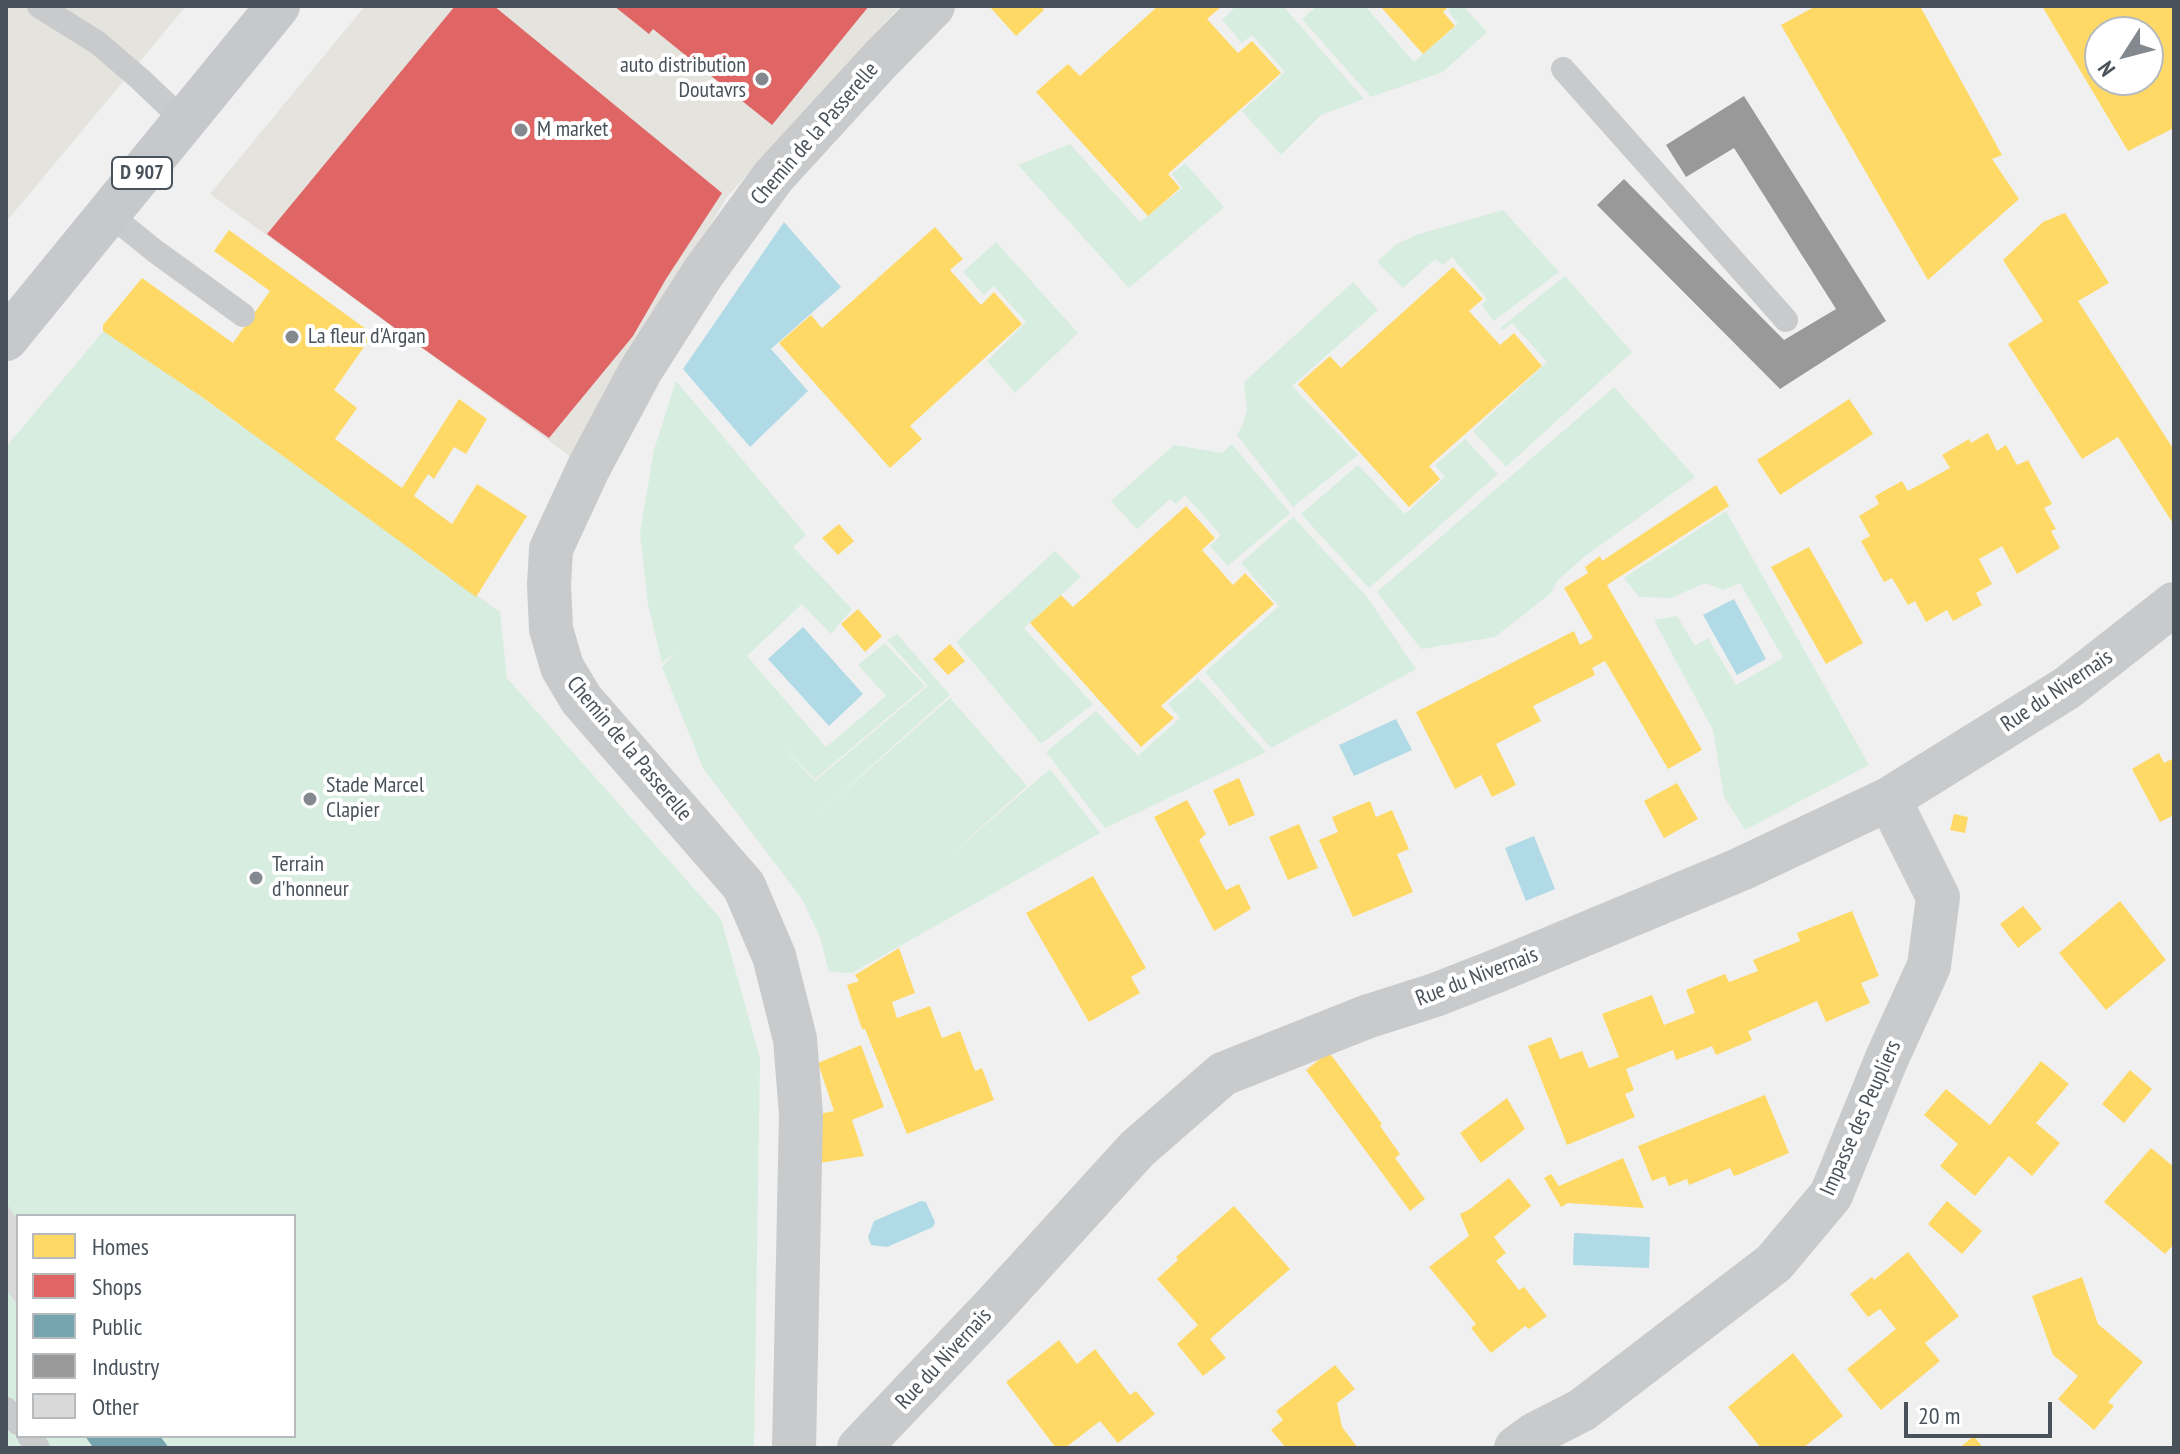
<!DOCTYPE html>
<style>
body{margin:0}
#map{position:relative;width:2180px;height:1454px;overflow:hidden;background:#f0f0f0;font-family:"PT Sans Narrow",sans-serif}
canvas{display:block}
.frame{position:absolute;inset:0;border:8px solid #49525a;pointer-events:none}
.legend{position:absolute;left:16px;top:1214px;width:280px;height:224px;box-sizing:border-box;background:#fff;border:2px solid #b6babd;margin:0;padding:10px 14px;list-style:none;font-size:24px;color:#49525a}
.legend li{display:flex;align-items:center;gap:16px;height:40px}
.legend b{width:40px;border:2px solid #b6babd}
.north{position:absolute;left:2084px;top:16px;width:80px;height:80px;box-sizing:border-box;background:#fff;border:2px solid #b6babd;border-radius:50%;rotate:234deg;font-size:22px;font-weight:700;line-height:32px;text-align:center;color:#49525a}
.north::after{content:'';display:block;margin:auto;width:28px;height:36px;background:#83898e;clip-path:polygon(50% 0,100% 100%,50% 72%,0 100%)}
.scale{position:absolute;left:1904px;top:1402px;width:148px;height:36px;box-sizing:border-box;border:4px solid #49525a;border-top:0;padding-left:10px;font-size:24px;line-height:28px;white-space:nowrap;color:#49525a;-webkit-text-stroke:6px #fff;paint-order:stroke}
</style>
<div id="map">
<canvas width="2180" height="1454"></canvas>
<div class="frame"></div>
<ul class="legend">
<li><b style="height:22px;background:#ffd966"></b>Homes</li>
<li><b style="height:22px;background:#e06666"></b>Shops</li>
<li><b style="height:22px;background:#76a5af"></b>Public</li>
<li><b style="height:22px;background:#999"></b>Industry</li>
<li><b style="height:22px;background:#d9d9da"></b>Other</li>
</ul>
<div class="north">N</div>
<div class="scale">20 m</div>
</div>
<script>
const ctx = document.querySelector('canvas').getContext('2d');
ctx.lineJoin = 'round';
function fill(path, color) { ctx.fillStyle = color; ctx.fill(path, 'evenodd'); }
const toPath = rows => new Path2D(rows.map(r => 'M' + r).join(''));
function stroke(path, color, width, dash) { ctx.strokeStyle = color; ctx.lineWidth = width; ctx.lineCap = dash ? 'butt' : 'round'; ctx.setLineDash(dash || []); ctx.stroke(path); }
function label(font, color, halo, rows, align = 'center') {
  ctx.font = font + ' "PT Sans Narrow",sans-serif'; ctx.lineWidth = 8; ctx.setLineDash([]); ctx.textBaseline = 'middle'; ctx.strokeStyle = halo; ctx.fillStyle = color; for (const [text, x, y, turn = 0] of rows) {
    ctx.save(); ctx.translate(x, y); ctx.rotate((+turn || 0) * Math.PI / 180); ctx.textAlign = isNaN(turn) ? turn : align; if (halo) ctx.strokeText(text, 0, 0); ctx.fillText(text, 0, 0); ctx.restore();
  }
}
fill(toPath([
 [6,6,186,6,6,222],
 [365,6,900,6,727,197,650,325,574,459,210,194]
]), '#e5e3de');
fill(toPath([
 [1236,6,1283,6,1364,99,1321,115,1281,155,1242,111,1285,72,1252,35,1242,43,1222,20],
 [1317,6,1365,6,1414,62,1458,24,1448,10,1453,6,1463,6,1487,32,1443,72,1371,97,1302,19],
 [1070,144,1140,222,1182,188,1172,174,1185,163,1224,207,1129,288,1018,165],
 [1503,210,1559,272,1494,321,1481,305,1487,299,1452,257,1443,265,1435,259,1403,288,1377,262,1395,245,1416,235],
 [996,242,1078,333,1015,393,987,361,1026,322,994,286,984,295,963,272],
 [1565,276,1632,352,1506,467,1473,431,1547,362,1512,323,1503,330,1500,328],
 [1353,282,1378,310,1292,386,1358,455,1293,507,1237,435,1243,424,1247,409,1244,382],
 [106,328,500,612,507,678,721,919,760,1058,754,1448,6,1448,6,447],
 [18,1216,294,1216,294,1436,18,1436],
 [676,381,806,535,793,547,852,609,831,634,802,604,747,656,826,747,886,696,858,665,885,643,925,686,815,779,770,733,815,781,928,686,887,640,897,634,950,695,807,824,950,698,1027,786,941,863,1050,769,1100,833,852,973,829,972,820,937,802,899,703,768,664,672,662,667,676,652,662,663,648,604,640,533,654,450],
 [1614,387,1695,477,1584,557,1557,581,1551,593,1495,637,1421,649,1377,592],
 [1465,439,1498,474,1369,588,1301,514,1358,465,1405,514,1445,477,1435,465],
 [1232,444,1290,513,1228,566,1210,546,1221,535,1185,495,1176,504,1170,499,1137,529,1111,501,1174,445,1222,453],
 [1726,511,1869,765,1745,830,1724,797,1713,730,1654,620,1677,616,1695,646,1708,638,1736,685,1783,658,1740,583,1723,590,1705,583,1671,598,1639,597,1624,578],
 [1293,517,1367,597,1416,669,1271,748,1205,672,1279,606,1241,563],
 [1055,551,1081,577,1024,628,1093,704,1041,744,956,642],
 [1198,678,1266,752,1105,828,1046,752,1096,711,1138,756,1180,718,1168,704]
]), '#d7ede0');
fill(toPath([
 [784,222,841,287,771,349,808,391,750,447,683,369],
 [1734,599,1766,659,1737,675,1703,615],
 [803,627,863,694,829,726,768,659],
 [1396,719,1412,750,1354,776,1339,745],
 [1534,836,1555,889,1526,901,1505,848],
 [921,1201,926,1202,935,1222,933,1227,887,1247,871,1245,868,1237,874,1221],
 [1574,1233,1650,1237,1649,1268,1573,1265]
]), '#b0dbe6');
fill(toPath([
 [989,6,1041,6,1044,10,1016,36],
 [1158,6,1222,6,1207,19,1238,53,1252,41,1281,73,1168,174,1180,188,1148,216,1036,92,1068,64,1080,76],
 [1380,6,1449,6,1443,12,1455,26,1423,54],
 [1816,6,1920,6,2002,155,1992,159,2019,199,1928,280,1781,25],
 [2042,6,2174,6,2174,128,2128,151],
 [2100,32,2148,32,2148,80,2100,80],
 [2065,213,2109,283,2078,301,2174,450,2174,525,2118,437,2082,459,2008,344,2043,321,2003,260,2043,222],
 [935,227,963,259,950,270,981,305,994,292,1022,324,910,426,922,439,890,468,779,343,811,315,822,328],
 [229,230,373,334,334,390,357,408,335,439,402,488,459,399,487,419,466,454,454,447,434,479,428,474,414,496,452,524,477,484,527,516,476,597,202,397,103,331,103,325,142,278,233,343,270,291,214,251],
 [1453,267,1483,299,1469,311,1500,345,1514,333,1542,366,1429,466,1440,479,1409,507,1298,384,1330,356,1341,368],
 [1849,399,1873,434,1780,495,1757,460],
 [1988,433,1997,451,2006,445,2017,465,2028,460,2052,504,2044,508,2056,529,2051,531,2060,548,2017,574,2002,546,1979,559,1992,584,1976,593,1982,605,1953,621,1947,610,1926,622,1915,601,1908,605,1892,578,1884,582,1861,541,1870,536,1859,516,1879,504,1875,496,1902,481,1908,491,1950,468,1942,455,1969,439,1971,443],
 [1716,485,1729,506,1607,585,1702,750,1668,769,1605,661,1592,668,1595,675,1533,706,1541,721,1496,744,1516,785,1492,797,1481,775,1455,789,1416,712,1574,631,1580,645,1593,638,1564,588,1588,573,1585,567,1600,556,1602,561],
 [1186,506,1215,538,1202,550,1233,585,1245,573,1274,604,1161,706,1174,718,1141,747,1030,623,1061,595,1073,607],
 [839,524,854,541,838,555,822,538],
 [1809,547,1863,643,1826,664,1771,567],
 [858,609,882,636,865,652,841,624],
 [950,644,965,661,948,675,933,659],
 [2159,753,2164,763,2174,758,2174,815,2160,822,2132,769],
 [1239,778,1255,815,1229,826,1213,790],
 [1677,783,1698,819,1664,838,1644,801],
 [1187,800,1206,834,1199,840,1226,890,1239,884,1251,909,1214,931,1154,817],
 [1370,801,1376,817,1392,810,1409,849,1397,854,1413,892,1353,917,1319,840,1338,832,1332,817],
 [1954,814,1968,817,1965,833,1950,830],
 [1299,824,1318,868,1288,880,1269,837],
 [1093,876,1146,968,1131,977,1140,993,1089,1022,1026,913],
 [2120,901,2166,960,2106,1010,2059,953],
 [2023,906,2042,929,2018,948,2000,924],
 [1852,911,1879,976,1861,983,1870,1003,1826,1022,1817,1001,1748,1031,1752,1040,1716,1055,1712,1046,1676,1060,1673,1050,1626,1069,1634,1090,1625,1094,1635,1117,1567,1145,1528,1046,1551,1037,1560,1059,1582,1051,1589,1068,1619,1057,1602,1014,1652,995,1664,1025,1695,1013,1686,990,1725,974,1729,982,1758,971,1753,960,1800,941,1797,933],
 [899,948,915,993,892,1002,897,1018,930,1006,942,1038,960,1031,975,1071,982,1068,994,1100,907,1134,865,1029,862,1029,847,985,859,981,855,975],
 [861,1045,884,1107,852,1120,864,1156,819,1163,819,1114,834,1111,818,1063],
 [1329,1052,1382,1124,1380,1126,1400,1154,1395,1158,1425,1199,1410,1211,1306,1070],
 [2041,1061,2069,1084,2036,1123,2060,1143,2032,1176,2009,1156,1975,1196,1940,1166,1958,1144,1924,1115,1946,1089,1990,1125],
 [2130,1070,2152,1089,2124,1123,2102,1104],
 [1765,1095,1789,1153,1740,1174,1734,1176,1730,1168,1689,1185,1687,1179,1669,1186,1665,1176,1652,1181,1638,1146],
 [1507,1098,1525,1129,1481,1163,1460,1133],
 [2151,1148,2174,1167,2174,1244,2165,1254,2104,1202],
 [1623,1158,1644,1208,1568,1203,1561,1207,1544,1178,1551,1174,1559,1186],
 [1509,1178,1531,1206,1494,1237,1506,1253,1496,1261,1519,1290,1524,1287,1547,1316,1529,1329,1525,1326,1491,1353,1471,1328,1476,1324,1429,1267,1469,1236,1460,1214,1470,1209],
 [1947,1201,1982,1231,1962,1254,1928,1224],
 [1234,1206,1290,1269,1210,1339,1226,1358,1203,1376,1177,1344,1198,1325,1157,1279,1178,1260,1176,1257],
 [1908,1252,1959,1316,1925,1343,1940,1361,1881,1410,1847,1369,1896,1329,1880,1309,1868,1317,1850,1294,1872,1277,1874,1280],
 [2082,1277,2098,1324,2143,1362,2108,1402,2114,1406,2094,1430,2058,1399,2078,1376,2053,1355,2032,1296],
 [1059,1340,1077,1364,1095,1349,1130,1395,1136,1391,1155,1414,1118,1443,1100,1421,1065,1448,1056,1448,1006,1382],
 [1793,1353,1843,1416,1803,1448,1761,1448,1728,1407],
 [1335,1365,1355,1389,1337,1403,1342,1427,1358,1448,1286,1448,1271,1430,1283,1420,1276,1411],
 [1974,1436,1983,1448,1959,1448]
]), '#ffd966');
fill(toPath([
 [455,6,494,6,722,193,666,279,633,336,549,438,407,337,267,234],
 [614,6,869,6,772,125,653,29,649,34]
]), '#e06666');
fill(toPath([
 [85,1436,160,1436,169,1448,88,1448,92,1446]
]), '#76a5af');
fill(toPath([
 [1744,96,1886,321,1780,389,1597,205,1624,179,1784,340,1836,309,1734,148,1686,177,1666,145]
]), '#999');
fill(toPath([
 [6,1203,18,1220,18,1306,6,1289]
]), '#d9d9da');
stroke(toPath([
 [39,6,98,43,140,79,184,121],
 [1563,69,1786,320],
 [109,214,155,251,243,315],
 [6,1409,18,1423],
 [29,1436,38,1448]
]), '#c8cacb', 24);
stroke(toPath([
 [794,1448,801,1114,795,1039,774,956,744,886,581,699,562,667,551,629,549,585,551,549,589,467,641,370,703,273,773,177,881,59,933,6],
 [859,1448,994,1306,1137,1149,1223,1074,1366,1017,1435,995,1499,970,1741,869,1889,799,2067,688,2174,604],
 [1516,1448,1535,1434,1582,1410,1774,1263,1831,1195,1887,1058,1929,966,1938,897,1889,799]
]), '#c8cacb', 44);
stroke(toPath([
 [6,339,278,6]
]), '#c6c8cb', 44);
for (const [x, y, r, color] of [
 [762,79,8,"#83898e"],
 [521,130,8,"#83898e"],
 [292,337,8,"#83898e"],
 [310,799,8,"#83898e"],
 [256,878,8,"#83898e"]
]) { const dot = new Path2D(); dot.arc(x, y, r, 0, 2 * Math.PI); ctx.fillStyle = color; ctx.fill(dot); stroke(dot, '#fff', 3); }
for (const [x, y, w] of [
 [142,173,60]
]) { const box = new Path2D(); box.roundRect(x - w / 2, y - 16, w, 32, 6); ctx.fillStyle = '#fff'; ctx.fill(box); stroke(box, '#49525a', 2); }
label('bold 20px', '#49525a', null, [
 ["D 907",142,173]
]);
label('22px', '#49525a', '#fff', [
 ["auto distribution",746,66,"right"],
 ["Doutavrs",746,91,"right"],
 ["M market",537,130],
 ["La fleur d'Argan",308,337],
 ["Stade Marcel",326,786],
 ["Clapier",326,811],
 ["Terrain",272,865],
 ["d'honneur",272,890]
], 'left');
label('22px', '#49525a', '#fff', [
 ["Chemin de la Passerelle",815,134,-49],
 ["Rue du Nivernais",2057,691,-34],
 ["Chemin de la Passerelle",629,749,50],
 ["Rue du Nivernais",1477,977,-21],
 ["Impasse des Peupliers",1861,1118,-66],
 ["Rue du Nivernais",944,1359,-47]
]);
</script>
